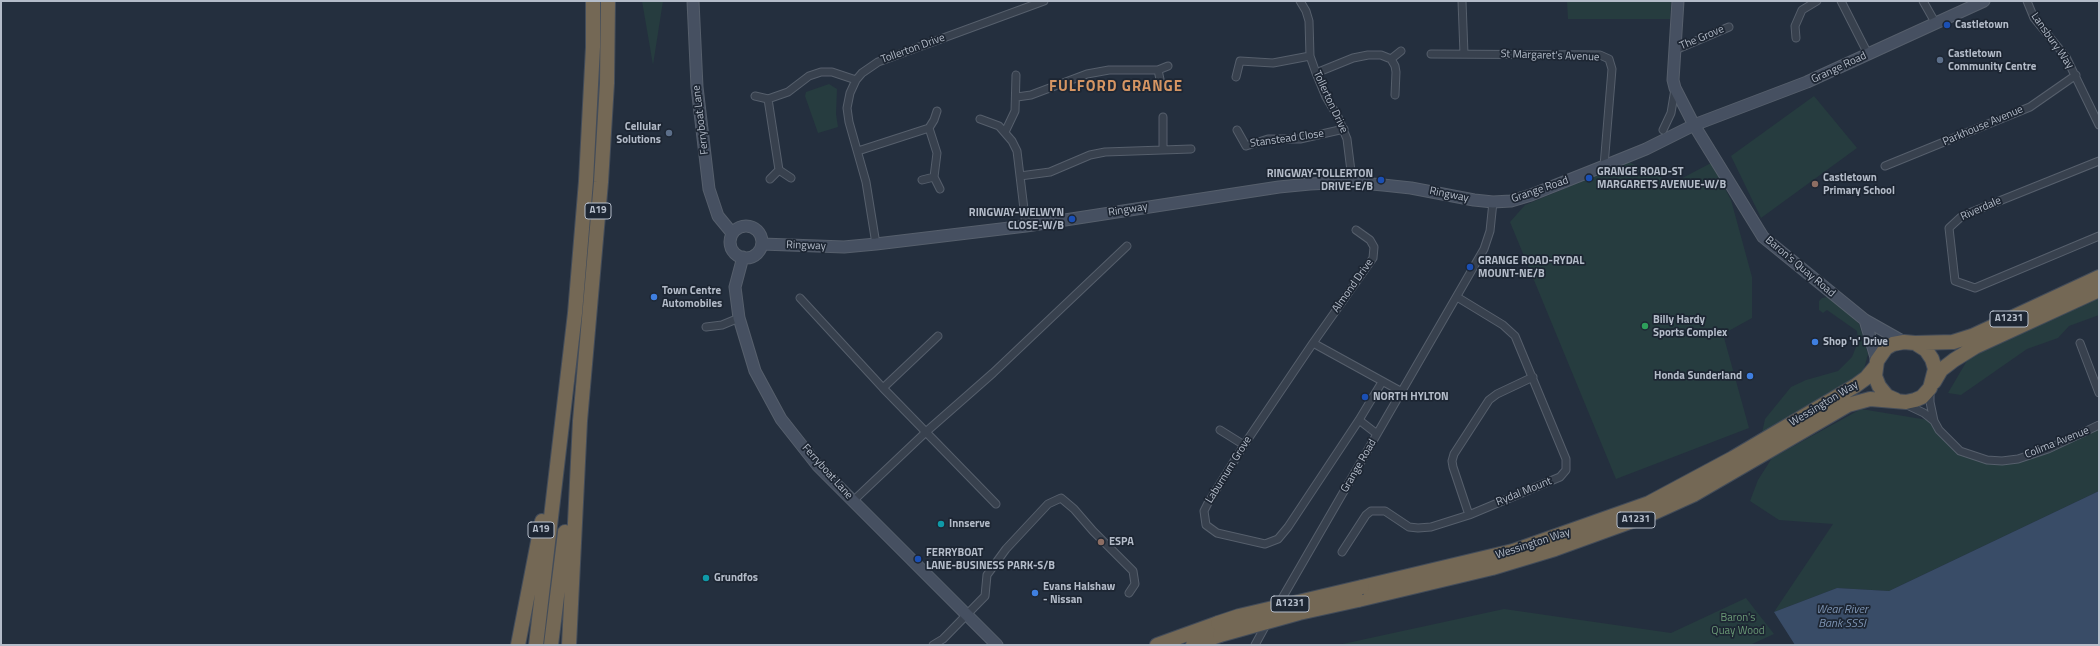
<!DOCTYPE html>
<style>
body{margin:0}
#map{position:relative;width:2100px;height:646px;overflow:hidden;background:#242f3e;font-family:"Titillium Web",sans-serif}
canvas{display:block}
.frame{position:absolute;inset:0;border:2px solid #b4bcc9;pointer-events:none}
</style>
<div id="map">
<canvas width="2100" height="646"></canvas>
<div class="frame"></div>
</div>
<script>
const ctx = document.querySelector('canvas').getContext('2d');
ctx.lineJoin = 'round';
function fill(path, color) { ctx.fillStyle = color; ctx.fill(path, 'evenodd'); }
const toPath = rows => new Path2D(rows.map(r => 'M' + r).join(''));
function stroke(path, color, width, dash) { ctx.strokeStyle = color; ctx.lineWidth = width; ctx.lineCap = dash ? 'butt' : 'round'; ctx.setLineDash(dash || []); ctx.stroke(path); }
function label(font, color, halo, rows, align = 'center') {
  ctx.font = font + ' "Titillium Web",sans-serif'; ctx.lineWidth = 3.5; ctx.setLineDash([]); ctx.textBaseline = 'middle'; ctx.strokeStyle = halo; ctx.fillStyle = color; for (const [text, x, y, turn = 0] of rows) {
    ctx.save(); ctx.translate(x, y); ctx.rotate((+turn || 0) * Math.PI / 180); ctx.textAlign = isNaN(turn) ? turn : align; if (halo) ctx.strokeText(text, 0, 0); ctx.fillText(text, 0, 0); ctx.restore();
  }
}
fill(toPath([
 [642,1,663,1,653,65],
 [1567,1,1671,1,1670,19,1568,19],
 [829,84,837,89,836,114,838,127,818,133,805,96,806,92],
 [1814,96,1857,148,1761,218,1731,156],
 [1629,162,1673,183,1711,163,1731,200,1752,277,1752,318,1723,334,1749,428,1616,479,1510,222,1525,205],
 [2099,290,2099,315,2069,326,2058,338,2027,349,1961,395,1948,393,1975,347],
 [1828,297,1833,299,1845,309,1859,324,1868,354,1864,369,1851,382,1762,433,1765,419,1791,387,1806,380,1838,371,1852,357,1858,342,1857,331,1827,310,1823,313,1819,310,1819,301,1822,298],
 [1861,409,1934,421,1948,441,1973,456,2018,459,2099,425,2099,491,1889,591,1837,588,1774,612,1833,524,1779,520,1750,501,1758,480,1772,458],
 [1746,598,1774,634,1750,645,1338,645,1504,609,1671,633]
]), '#263c3f');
fill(toPath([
 [2099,491,2099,645,1795,645,1774,612,1837,588,1889,591]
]), '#394c67');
const street = toPath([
 [1300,1,1306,11,1309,21,1310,56,1316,73,1326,97,1338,117,1347,139,1351,171,1350,182],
 [1462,1,1464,54],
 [1841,1,1868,54],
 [1923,1,1936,24],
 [2027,1,2034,18,2066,57,2099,125],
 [1796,38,1795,26,1802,10,1817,1],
 [1675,50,1729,27],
 [1431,54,1600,55,1609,59,1612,69,1604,166],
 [1391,59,1401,51],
 [1158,70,1161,84],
 [1316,73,1353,58,1368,55,1381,55,1391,59,1395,66,1396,72,1395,95],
 [1236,77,1240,61,1273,63,1310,56],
 [755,96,768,99],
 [1017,97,1031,95,1087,74,1109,70,1158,70,1168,66],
 [1163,117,1163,149],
 [980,119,999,126,1012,141,1017,151,1026,226],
 [929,128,934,120,937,111],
 [1237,130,1246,146,1268,139,1300,139,1344,129],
 [1663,130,1671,113,1675,89],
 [1005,132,1015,111,1016,75],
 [858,151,929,128,937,153,934,177,940,189],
 [2099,161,1962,216,1949,228,1955,281,1975,288,2099,236],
 [1885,166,2030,107,2076,75],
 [1020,176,1050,172,1090,155,1105,152,1191,149],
 [791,178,779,170,768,99,788,92,809,76,821,72,832,72,856,80],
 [770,179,779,170],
 [922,180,934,177],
 [876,244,866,182,849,122,847,108,850,93,856,80,862,73,878,62,1044,1],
 [800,298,883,388,996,504],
 [706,327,722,325,739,318],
 [1313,343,1373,258,1374,247,1370,240,1356,230],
 [2080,343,2099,393],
 [1382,382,1359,420,1288,527,1278,539,1265,544,1217,533,1206,525,1204,511,1208,503,1244,445,1313,343,1402,392],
 [883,388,938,336],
 [1930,389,1930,402,1934,421,1939,430,1960,451,1987,460,2002,461,2018,459,2048,449,2099,425],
 [1905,404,1924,413,1934,421],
 [1359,420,1377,434],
 [1220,430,1244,445],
 [853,501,927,431,993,373,1127,246],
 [1469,515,1453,467,1452,461,1454,454,1489,400,1497,394,1533,377],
 [1342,552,1366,515,1371,511,1385,511,1409,527,1418,528,1431,527,1469,515,1560,477,1566,470,1566,459,1515,336,1503,325,1457,297],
 [1277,607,1484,249,1490,231,1493,202],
 [933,645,943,639,985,596,987,575,1006,549,1048,504,1061,498,1074,509,1093,531,1133,571,1135,584,1129,593],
 [1255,645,1267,623]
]);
const secondary = toPath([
 [693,1,697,87,709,189,718,216,732,233],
 [1678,1,1673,80,1675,88,1694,125,1763,237,1865,320,1904,342],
 '730 242a16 16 0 1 1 32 0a16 16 0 1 1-32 0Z',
 [762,244,844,247,876,244,1026,226,1279,187,1310,184,1350,182,1383,185,1411,188,1474,200,1493,202,1511,201,1531,195,1604,166,1646,149,1694,125,1807,82,1984,1],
 [743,257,735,287,739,318,755,371,781,419,818,466,997,645],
 [1865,320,1877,361]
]);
const highway = toPath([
 [1915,343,1953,342,1972,336,2099,277],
 [1934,382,1941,370,1954,360,1975,347,2099,290],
 [1362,587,1513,551,1649,503,1733,458,1855,386,1866,378,1876,366],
 [1358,600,1492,568,1555,549,1649,515,1693,495,1848,405,1870,399,1906,402,1915,400,1922,397,1930,388,1935,369,1932,359,1926,350,1915,343,1904,342,1893,344,1886,348,1877,361,1875,376,1879,386,1887,396,1896,400],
 [518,645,542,521],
 [536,645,575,313,586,181,593,47,593,1],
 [551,645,565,532],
 [569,645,580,421,601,182,607,83,608,1],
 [1157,645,1218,623],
 [1193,645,1220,635]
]);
stroke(street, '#565f6c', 9);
stroke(secondary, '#565f6c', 13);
stroke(highway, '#434c59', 16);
stroke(street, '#38414e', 7);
stroke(secondary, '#465061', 11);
stroke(highway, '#746855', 14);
const highwayBridge = toPath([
 [1218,623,1239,616,1362,587],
 [1220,635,1299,613,1358,600]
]);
stroke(highwayBridge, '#434c59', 16, []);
stroke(highwayBridge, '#746855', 14);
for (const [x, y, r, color] of [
 [1947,25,4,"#1a4fb4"],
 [1940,60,4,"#5c6f8a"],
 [669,133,4,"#5c6f8a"],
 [1589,178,4,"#1a4fb4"],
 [1381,180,4,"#1a4fb4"],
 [1815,184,4,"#8d6e63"],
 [1072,219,4,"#1a4fb4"],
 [1470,267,4,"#1a4fb4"],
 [654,297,4,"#3f7fe0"],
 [1645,326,4,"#2e9e5b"],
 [1815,342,4,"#3f7fe0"],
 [1750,376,4,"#3f7fe0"],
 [1365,397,4,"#1a4fb4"],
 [941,524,4,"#0f9aa8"],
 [1101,542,4,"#8d6e63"],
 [918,559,4,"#1a4fb4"],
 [706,578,4,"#0f9aa8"],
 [1035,593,4,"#3f7fe0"]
]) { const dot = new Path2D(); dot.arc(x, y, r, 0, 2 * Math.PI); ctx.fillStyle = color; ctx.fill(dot); stroke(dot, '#1d2633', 1.5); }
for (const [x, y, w] of [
 [598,211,26],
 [2009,319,38],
 [1636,520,38],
 [541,530,26],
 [1290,604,38]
]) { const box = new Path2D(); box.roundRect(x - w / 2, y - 8, w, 16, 3); ctx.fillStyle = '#1d2633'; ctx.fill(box); stroke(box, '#b4bcc9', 1); }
label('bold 10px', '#b4bcc9', null, [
 ["A19",598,211],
 ["A1231",2009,319],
 ["A1231",1636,520],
 ["A19",541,530],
 ["A1231",1290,604]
]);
label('bold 11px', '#b4bcc9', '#1d2633', [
 ["Castletown",1955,25],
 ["Castletown",1948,54],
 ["Community Centre",1948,67],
 ["Cellular",661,127,"right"],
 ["Solutions",661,140,"right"],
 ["GRANGE ROAD-ST",1597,172],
 ["MARGARETS AVENUE-W/B",1597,185],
 ["RINGWAY-TOLLERTON",1373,174,"right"],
 ["DRIVE-E/B",1373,187,"right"],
 ["Castletown",1823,178],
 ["Primary School",1823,191],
 ["RINGWAY-WELWYN",1064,213,"right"],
 ["CLOSE-W/B",1064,226,"right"],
 ["GRANGE ROAD-RYDAL",1478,261],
 ["MOUNT-NE/B",1478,274],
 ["Town Centre",662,291],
 ["Automobiles",662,304],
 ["Billy Hardy",1653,320],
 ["Sports Complex",1653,333],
 ["Shop 'n' Drive",1823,342],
 ["Honda Sunderland",1742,376,"right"],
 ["NORTH HYLTON",1373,397],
 ["Innserve",949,524],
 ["ESPA",1109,542],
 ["FERRYBOAT",926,553],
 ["LANE-BUSINESS PARK-S/B",926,566],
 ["Grundfos",714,578],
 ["Evans Halshaw",1043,587],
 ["- Nissan",1043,600]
], 'left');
label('11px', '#b4bcc9', '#1d2633', [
 ["The Grove",1702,38,-23],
 ["Lansbury Way",2052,41,55],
 ["Tollerton Drive",913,49,-20],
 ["St Margaret's Avenue",1550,56,2],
 ["Grange Road",1839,68,-25],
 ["Tollerton Drive",1330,102,65],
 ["Ferryboat Lane",701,120,-97],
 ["Parkhouse Avenue",1983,126,-23],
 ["Stanstead Close",1287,139,-8],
 ["Grange Road",1540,190,-19],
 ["Ringway",1449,195,11],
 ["Riverdale",1981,209,-24],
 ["Ringway",1128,210,-9],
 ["Ringway",806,246,2],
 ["Baron's Quay Road",1800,267,40],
 ["Almond Drive",1353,286,-55],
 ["Wessington Way",1824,404,-31],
 ["Colima Avenue",2057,443,-22],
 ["Grange Road",1359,466,-60],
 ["Laburnum Grove",1229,470,-58],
 ["Ferryboat Lane",827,472,48],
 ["Rydal Mount",1524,492,-22],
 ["Wessington Way",1533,544,-18]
]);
label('11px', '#6b9a76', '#1d2633', [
 ["Baron's",1738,618],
 ["Quay Wood",1738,631]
]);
label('italic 12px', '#7c92b1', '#1d2633', [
 ["Wear River",1842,610],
 ["Bank SSSI",1842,624]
]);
ctx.letterSpacing = '1px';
label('bold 15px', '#d59563', '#1d2633', [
 ["FULFORD GRANGE",1116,87]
]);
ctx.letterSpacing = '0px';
</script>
